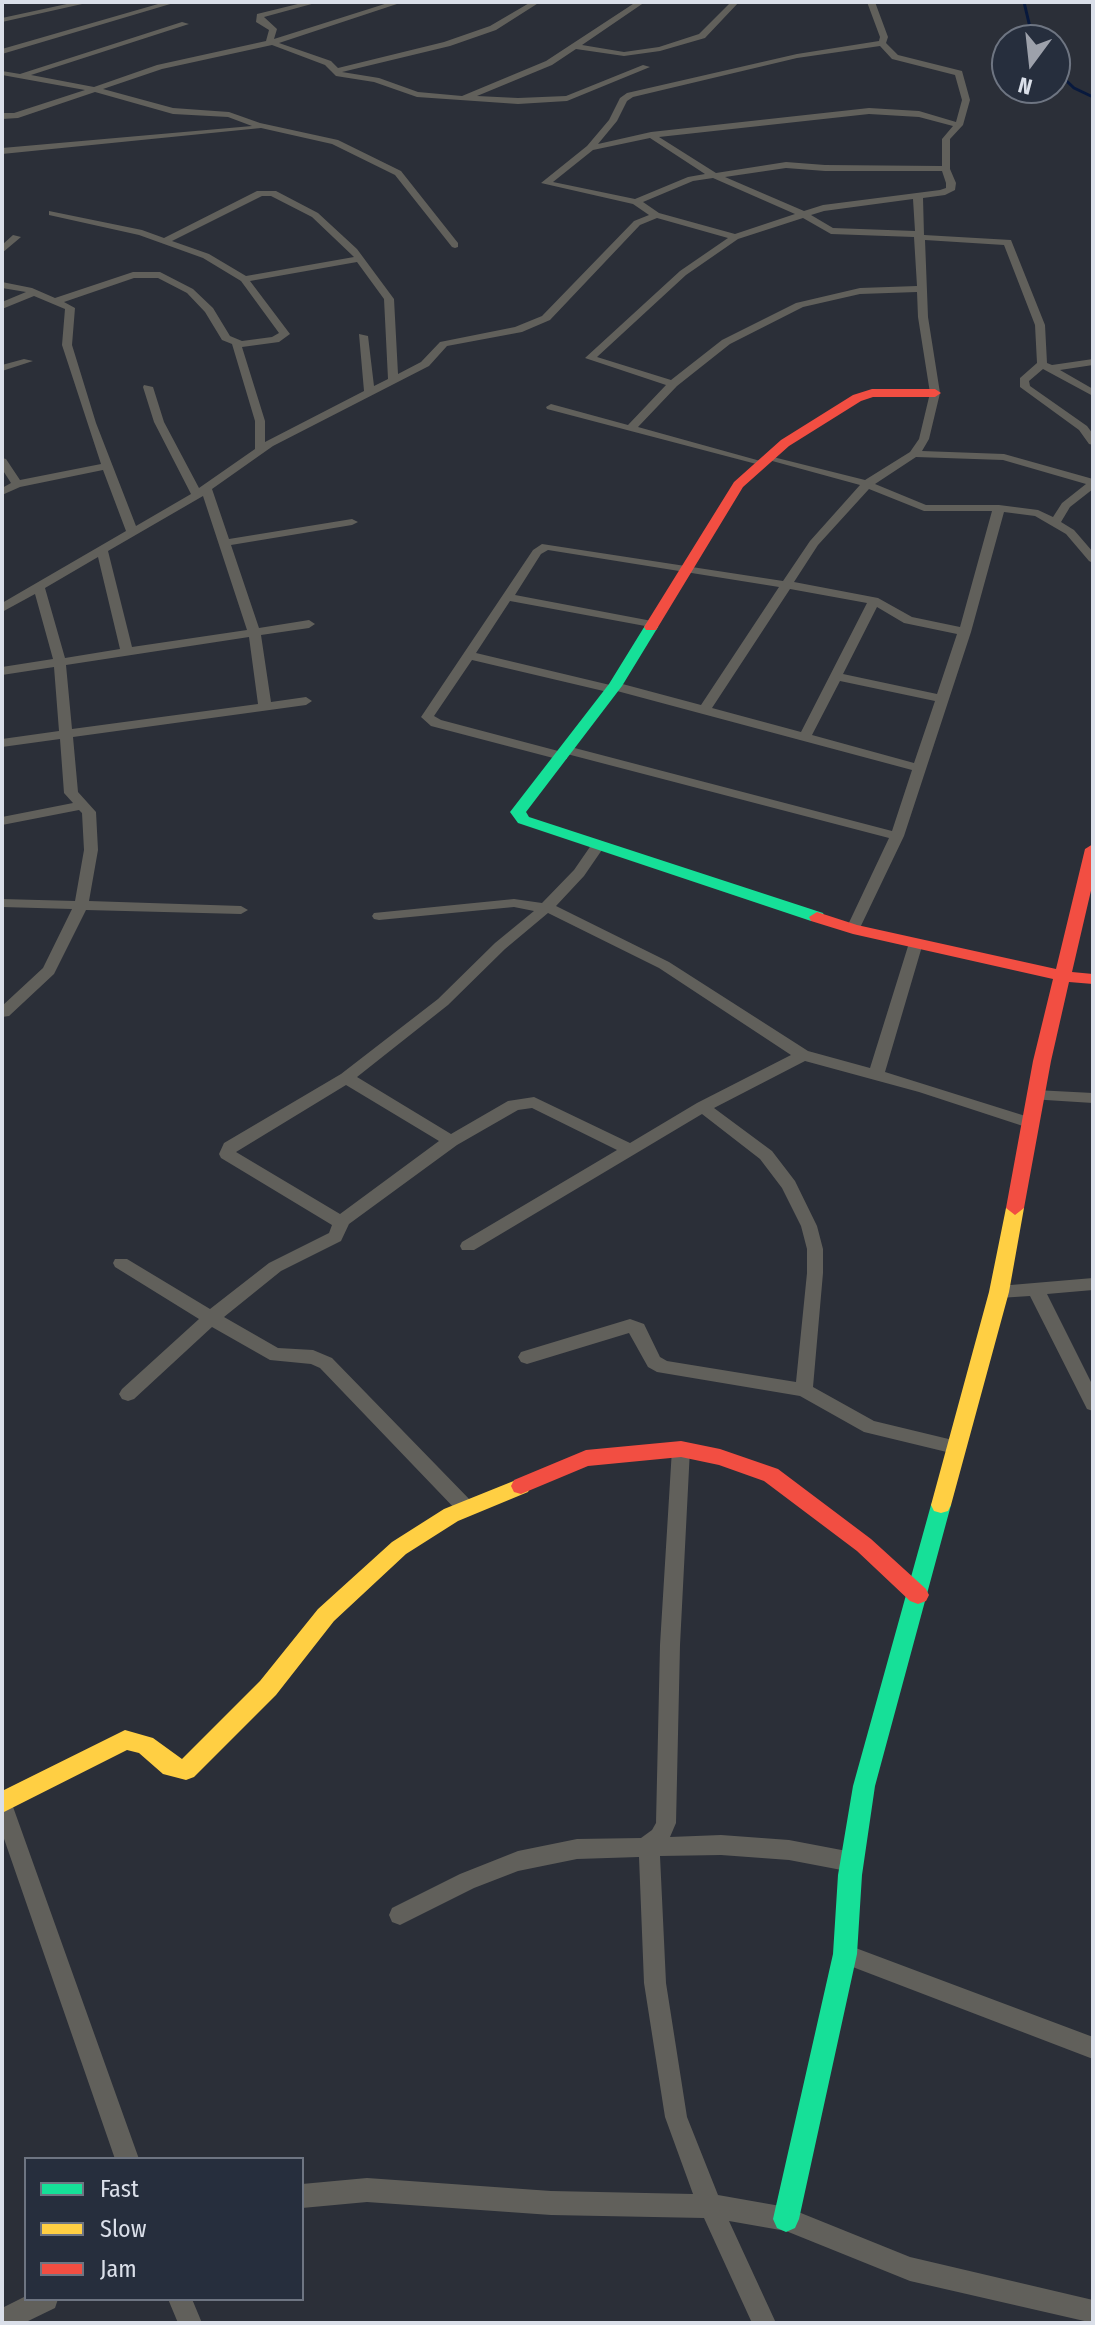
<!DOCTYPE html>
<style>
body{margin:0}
#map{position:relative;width:1095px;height:2325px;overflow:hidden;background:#2b2f38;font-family:"Fira Sans Condensed",sans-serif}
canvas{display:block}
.frame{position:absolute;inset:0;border:4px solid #dadfe9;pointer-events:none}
.legend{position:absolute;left:24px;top:2157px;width:280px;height:144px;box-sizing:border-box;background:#262e3d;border:2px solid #6e7582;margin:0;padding:10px 14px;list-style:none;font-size:24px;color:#dadfe9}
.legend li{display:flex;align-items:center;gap:16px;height:40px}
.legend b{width:40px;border:2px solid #6e7582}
.north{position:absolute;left:991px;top:24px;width:80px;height:80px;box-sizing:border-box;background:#262e3d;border:2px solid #6e7582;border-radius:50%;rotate:195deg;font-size:22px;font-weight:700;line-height:32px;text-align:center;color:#dadfe9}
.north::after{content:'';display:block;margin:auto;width:28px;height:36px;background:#9da1ab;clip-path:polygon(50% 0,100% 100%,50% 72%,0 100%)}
</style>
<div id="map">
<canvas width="1095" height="2325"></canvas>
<div class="frame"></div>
<ul class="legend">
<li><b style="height:10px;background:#16e098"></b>Fast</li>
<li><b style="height:10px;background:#ffcf43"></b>Slow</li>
<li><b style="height:10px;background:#f24e42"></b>Jam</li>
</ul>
<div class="north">N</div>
</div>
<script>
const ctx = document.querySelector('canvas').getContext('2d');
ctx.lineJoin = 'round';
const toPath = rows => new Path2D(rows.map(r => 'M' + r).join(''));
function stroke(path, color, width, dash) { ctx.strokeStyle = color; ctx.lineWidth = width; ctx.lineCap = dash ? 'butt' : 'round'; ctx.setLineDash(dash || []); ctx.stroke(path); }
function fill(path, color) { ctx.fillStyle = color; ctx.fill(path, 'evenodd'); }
stroke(toPath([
 [1024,2,1033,40],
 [1055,70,1074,88,1093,97]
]), '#08193d', 3);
fill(toPath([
 [76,2,91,2,2,22,2,18,76,2],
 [165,2,177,2,2,54,2,49,165,2],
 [306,2,319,2,264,17,277,29,274,39,391,2,403,2,279,43,331,61,338,68,444,42,490,26,531,2,540,2,496,30,450,46,342,72,379,78,418,92,462,96,546,61,636,2,645,2,582,45,624,52,659,47,699,34,731,2,739,2,705,38,660,51,624,56,576,49,552,65,477,96,518,98,566,96,643,65,650,67,567,101,518,104,417,97,374,82,336,76,325,65,272,45,162,69,103,89,173,108,229,112,260,123,338,140,401,171,458,243,458,247,455,248,452,247,395,175,332,144,261,128,2,154,2,148,252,126,228,117,173,114,95,92,18,118,2,119,2,113,14,113,85,90,2,75,2,71,20,74,182,22,189,24,31,75,94,87,157,65,266,41,269,30,256,22,257,14,306,2],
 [867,2,875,2,888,37,886,43,898,55,962,71,970,100,963,125,950,139,950,169,956,183,955,190,945,195,923,198,924,235,1011,240,1045,325,1047,363,1052,365,1093,359,1093,365,1060,370,1093,389,1093,396,1043,369,1029,381,1030,386,1087,426,1093,434,1093,445,1089,444,1079,430,1020,387,1020,378,1037,363,1035,325,1004,245,925,240,928,317,940,393,929,439,922,451,1004,454,1093,479,1093,489,1070,507,1061,522,1074,530,1093,552,1093,563,1089,561,1066,534,1035,516,1004,512,971,632,904,836,858,932,848,932,846,929,889,838,567,754,567,759,557,759,431,726,421,717,533,550,542,544,783,581,810,541,860,485,765,459,765,455,865,480,910,452,919,439,930,393,918,317,917,292,860,294,803,307,730,344,677,386,638,427,764,462,764,466,547,409,546,407,551,404,628,425,666,385,585,358,680,271,728,238,657,218,640,225,550,320,522,332,447,346,429,366,273,446,212,489,229,539,352,519,358,522,352,525,231,545,259,628,309,620,315,624,309,628,261,635,271,702,306,697,312,701,306,705,73,737,78,792,96,812,98,850,89,901,241,906,248,910,241,914,86,910,54,974,9,1016,2,1017,2,1006,43,968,72,909,2,907,2,899,75,901,84,850,82,813,79,810,2,825,2,817,73,803,64,793,60,739,2,747,2,739,59,731,54,667,2,675,2,667,53,659,35,594,2,612,2,603,126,531,103,470,20,487,2,495,2,488,11,483,2,469,2,458,6,459,20,480,101,464,62,345,65,309,34,296,2,309,2,302,26,292,2,288,2,282,32,288,55,298,133,272,160,272,193,289,213,308,230,336,242,341,272,337,279,333,241,281,203,258,139,235,49,215,49,211,142,230,164,238,257,191,276,191,318,213,357,249,394,299,398,374,421,362,440,342,515,327,542,316,634,221,649,215,633,204,541,183,587,146,609,120,620,98,627,93,797,54,879,41,880,37,867,2],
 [880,46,892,59,955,75,962,100,956,122,919,111,869,108,651,132,598,144,617,121,627,101,633,97,797,58,880,46],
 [869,114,919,117,953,126,942,139,942,166,825,165,786,162,716,173,659,137,869,114],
 [650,138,705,174,688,177,635,199,553,182,593,150,650,138],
 [786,168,825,171,942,171,946,183,946,188,940,190,823,205,804,211,725,177,786,168],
 [713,178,795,214,735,234,659,213,643,202,693,181,713,178],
 [262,196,271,196,312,217,354,257,246,276,209,254,172,241,262,196],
 [913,199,915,231,833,228,811,215,824,211,913,199],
 [803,218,831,234,914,237,917,286,860,288,796,303,722,340,671,380,597,357,686,275,738,239,803,218],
 [357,262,384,299,388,379,374,386,368,336,359,334,364,391,265,442,265,421,242,347,279,342,290,334,250,281,357,262],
 [134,278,158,278,187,293,205,312,222,340,232,344,255,421,255,449,199,488,164,422,153,387,144,385,143,387,154,422,191,494,136,526,96,423,72,345,75,308,64,302,134,278],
 [916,457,1003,460,1086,484,1062,503,1053,517,1038,510,999,505,926,505,875,484,916,457],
 [869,489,924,511,992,511,960,627,912,617,878,598,794,582,818,545,869,489],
 [203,496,247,630,132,647,108,551,203,496],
 [548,550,779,587,701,705,615,682,610,685,476,653,510,601,656,628,658,625,652,621,515,595,541,554,548,550],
 [98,557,120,649,65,658,45,588,98,557],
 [790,589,867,603,801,732,712,708,790,589],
 [877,607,904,623,957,634,937,694,843,674,877,607],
 [249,637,258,704,72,729,66,665,249,637],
 [472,660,612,693,617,691,912,770,892,831,567,746,562,747,562,752,441,720,434,716,472,660],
 [840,681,935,701,914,763,812,735,840,681],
 [13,235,21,237,2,253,2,245,13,235],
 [24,359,33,361,2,371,2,365,24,359],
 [599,840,606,844,584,876,556,906,669,962,808,1051,870,1068,909,943,911,940,921,940,923,943,885,1072,1035,1119,1037,1123,1029,1128,919,1092,805,1061,714,1108,772,1151,795,1181,817,1226,823,1249,823,1273,813,1387,874,1421,961,1442,964,1447,961,1452,955,1454,864,1432,800,1396,657,1372,648,1367,629,1333,527,1364,521,1362,518,1357,521,1352,630,1319,644,1324,660,1357,667,1361,796,1382,807,1273,807,1249,801,1226,782,1188,760,1159,702,1114,474,1250,462,1250,460,1246,462,1242,617,1150,532,1108,518,1110,457,1145,349,1224,341,1241,281,1271,224,1317,278,1348,313,1350,332,1358,473,1503,475,1508,473,1513,466,1516,459,1513,320,1368,311,1364,270,1360,212,1327,134,1399,128,1401,122,1399,119,1394,122,1389,199,1319,115,1267,113,1263,115,1259,127,1259,210,1309,269,1263,329,1233,332,1225,221,1158,219,1154,224,1143,341,1074,438,999,495,943,534,911,514,907,379,920,374,919,372,916,374,913,514,899,542,903,574,870,594,841,599,840],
 [548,913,659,968,791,1055,697,1103,630,1143,534,1097,508,1101,451,1134,357,1077,448,1005,505,949,548,913],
 [346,1085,439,1141,340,1214,236,1152,346,1085],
 [1035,1090,1093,1093,1093,1103,1030,1099,1027,1095,1035,1090],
 [1093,1278,1093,1290,1047,1294,1093,1386,1093,1411,1087,1409,1030,1296,999,1298,993,1296,991,1292,993,1288,999,1286,1093,1278],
 [681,1442,687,1444,690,1449,680,1645,676,1823,670,1837,721,1835,789,1840,852,1852,859,1855,862,1862,859,1869,852,1872,789,1860,721,1855,660,1856,666,1983,687,2117,718,2195,786,2207,910,2257,1093,2300,1093,2323,910,2281,786,2231,729,2221,776,2323,752,2323,704,2218,551,2215,367,2202,302,2208,302,2184,367,2178,551,2191,693,2194,665,2117,644,1983,639,1857,577,1859,518,1871,474,1888,400,1925,392,1922,389,1915,392,1908,460,1874,518,1851,577,1839,641,1838,652,1830,656,1823,660,1645,672,1449,675,1444,681,1442],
 [2,1795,9,1797,12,1804,139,2159,115,2159,2,1833,2,1795],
 [845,1944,1093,2037,1093,2059,837,1961,834,1954,837,1947,845,1944],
 [26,2296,26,2299,58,2299,55,2308,24,2323,2,2323,2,2308,26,2296],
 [168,2299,192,2299,202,2323,178,2323,168,2299]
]), '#61605b');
fill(toPath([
 [651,623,658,627,622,686,526,812,529,817,823,913,825,917,823,921,811,921,518,823,510,812,609,684,646,624,651,623],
 [941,1497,948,1499,951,1505,875,1786,862,1875,857,1954,799,2219,795,2228,786,2232,777,2228,773,2219,833,1954,838,1875,853,1786,931,1505,934,1499,941,1497]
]), '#16e098');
fill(toPath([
 [1015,1201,1024,1208,1009,1292,951,1505,948,1511,941,1513,934,1511,931,1505,989,1292,1006,1208,1015,1201],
 [521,1478,528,1480,531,1486,528,1492,458,1521,406,1554,334,1621,276,1695,194,1777,186,1780,163,1774,139,1753,127,1750,2,1813,2,1791,125,1730,153,1738,182,1759,260,1681,318,1609,392,1542,444,1509,521,1478]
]), '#ffcf43');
fill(toPath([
 [872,389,935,389,941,393,935,397,873,397,861,401,789,446,743,487,658,627,656,630,646,630,644,627,734,482,781,440,853,395,872,389],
 [1093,844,1093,882,1072,972,1093,974,1093,984,1069,982,1051,1061,1024,1208,1015,1215,1006,1208,1033,1061,1053,979,853,934,811,921,809,917,817,912,857,925,1056,969,1085,849,1093,844],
 [681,1441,720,1449,778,1469,871,1539,926,1589,929,1595,926,1601,918,1604,910,1601,857,1551,764,1481,719,1465,681,1457,588,1466,521,1494,514,1492,511,1486,514,1480,586,1450,681,1441]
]), '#f24e42');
</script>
